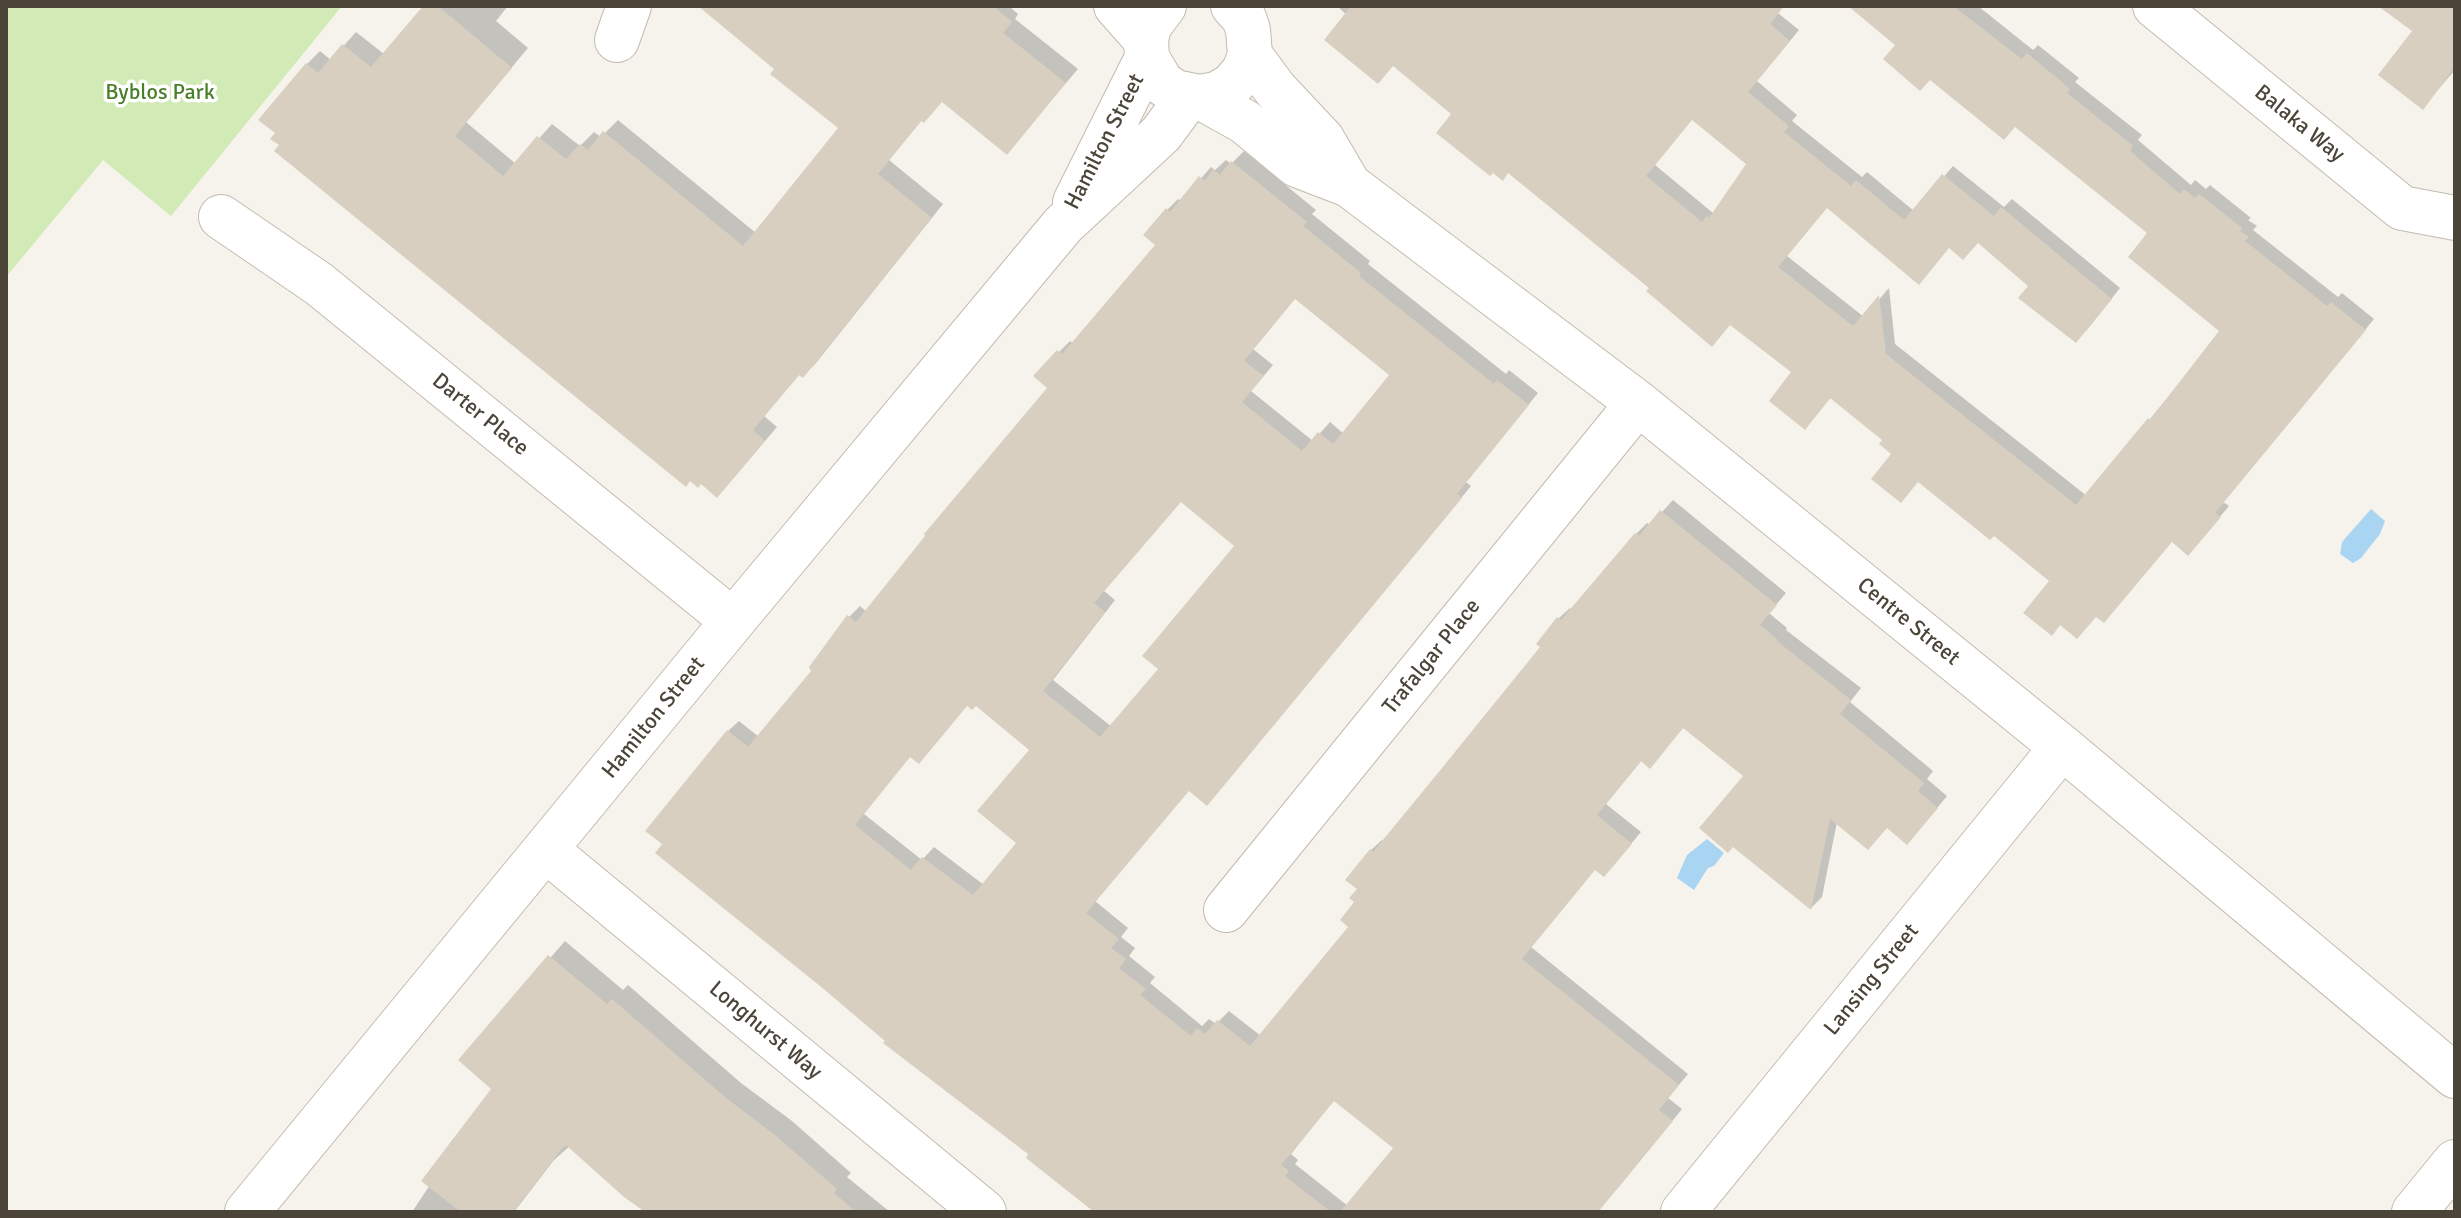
<!DOCTYPE html>
<style>
body{margin:0}
#map{position:relative;width:2461px;height:1218px;overflow:hidden;background:#f6f3ec;font-family:Signika,sans-serif}
canvas{display:block}
.frame{position:absolute;inset:0;border:8px solid #4b4439;pointer-events:none}
</style>
<div id="map">
<canvas width="2461" height="1218"></canvas>
<div class="frame"></div>
</div>
<script>
const ctx = document.querySelector('canvas').getContext('2d');
ctx.lineJoin = 'round';
function fill(path, color) { ctx.fillStyle = color; ctx.fill(path, 'evenodd'); }
const toPath = rows => new Path2D(rows.map(r => 'M' + r).join(''));
function stroke(path, color, width, dash) { ctx.strokeStyle = color; ctx.lineWidth = width; ctx.lineCap = dash ? 'butt' : 'round'; ctx.setLineDash(dash || []); ctx.stroke(path); }
function label(font, color, halo, rows, align = 'center') {
  ctx.font = font + ' Signika,sans-serif'; ctx.lineWidth = 7; ctx.setLineDash([]); ctx.textBaseline = 'middle'; ctx.strokeStyle = halo; ctx.fillStyle = color; for (const [text, x, y, turn = 0] of rows) {
    ctx.save(); ctx.translate(x, y); ctx.rotate((+turn || 0) * Math.PI / 180); ctx.textAlign = isNaN(turn) ? turn : align; if (halo) ctx.strokeText(text, 0, 0); ctx.fillText(text, 0, 0); ctx.restore();
  }
}
fill(toPath([
 [6,6,342,6,171,216,103,160,6,277]
]), '#d2eab5');
fill(toPath([
 [2371,509,2385,521,2380,534,2361,558,2353,563,2340,554,2342,542],
 [1707,839,1724,853,1714,866,1708,868,1694,890,1677,878,1687,855]
]), '#a9d4f2');
fill(toPath([
 [426,6,508,6,496,21,528,48,466,122,516,164,552,124,580,146,594,132,601,137,618,120,756,233,841,128,777,68,727,6,1009,6,1018,14,1015,19,1078,69,1007,152,943,100,922,120,889,160,943,204,816,363,803,376,800,374,764,416,777,427,730,482,282,145,307,64,320,51,331,60,356,32,384,54],
 [1337,6,1784,6,1778,13,1799,30,1757,81,1797,115,1792,121,1862,177,1867,172,1914,211,1953,166,2004,207,2012,199,2120,288,2086,331,1978,241,1950,246,1828,206,1787,256,1864,317,1889,288,1895,344,2087,496,2222,331,2150,233,2032,136,1898,45,1874,6,1978,6,2033,50,2038,45,2079,78,2075,82,2142,135,2138,140,2191,185,2195,180,2206,189,2210,185,2251,218,2248,220,2257,226,2253,230,2338,297,2342,293,2374,319,2223,502,2229,506,2198,543,2172,540,2052,580,1894,454,1885,440,1832,396,1815,417,1794,372,1731,323,1652,288,1509,171,1453,113],
 [1693,118,1749,164,1713,213,1655,165],
 [2382,6,2455,6,2455,70,2423,107,2415,30],
 [1244,151,1316,210,1312,214,1370,261,1368,264,1506,374,1509,370,1538,393,1466,482,1471,486,1218,792,1190,789,1095,901,1128,928,1121,937,1135,948,1129,956,1155,977,1150,983,1202,1026,1209,1019,1216,1024,1229,1011,1261,1036,1351,927,1371,850,1382,840,1384,842,1542,646,1539,643,1559,618,1570,608,1572,610,1636,534,1647,523,1650,525,1673,500,1786,593,1769,613,1787,628,1786,630,1861,688,1850,702,1933,771,1927,779,1947,796,1918,831,1837,822,1822,897,1811,908,1746,776,1684,727,1650,766,1642,760,1606,804,1641,832,1615,863,1596,868,1531,947,1688,1074,1668,1098,1682,1109,1618,1188,1590,1212,1097,1212,1031,1154,728,731,739,721,759,737,814,671,849,617,860,606,867,612,1050,387,1059,352,1070,341,1074,344,1158,245,1167,210,1178,199,1181,201,1211,167,1215,170,1226,160,1231,164],
 [1296,297,1392,375,1344,434,1330,422,1313,441,1251,391,1273,365,1253,349],
 [1182,500,1237,546,1161,669,1112,727,1053,680,1115,600,1104,591],
 [976,703,1032,749,1019,843,984,885,934,847,922,860,864,814,911,755,968,704],
 [1335,1099,1396,1148,1348,1206,1295,1164,1298,1160,1291,1154],
 [565,941,623,990,628,985,741,1083,792,1121,851,1173,847,1177,890,1212,647,1212,570,1146,554,1160,514,1212,412,1212,494,1088,461,1060]
]), '#0003');
fill(toPath([
 [423,6,438,6,512,68,455,136,503,176,537,136,566,159,580,144,588,150,603,131,743,246,838,128,770,74,774,69,698,6,993,6,1012,22,1003,33,1066,83,1007,155,942,102,924,123,921,121,878,174,932,218,803,378,799,375,753,430,765,441,717,498,701,484,698,488,690,481,686,487,274,151,279,145,270,139,275,133,258,120,306,63,318,73,342,44,371,67],
 [1351,6,1784,6,1770,24,1790,41,1748,92,1789,126,1784,132,1851,186,1856,180,1904,220,1942,174,1994,216,2001,207,2112,299,2076,343,2018,298,2028,286,1978,243,1963,260,1949,248,1919,285,1827,208,1778,267,1853,326,1879,295,1886,354,2076,505,2148,418,2150,420,2219,331,2128,257,2147,233,2015,127,2004,140,1930,80,1920,91,1883,59,1895,45,1848,6,1953,6,2022,59,2027,53,2070,89,2067,93,2133,146,2130,151,2180,194,2184,189,2195,198,2199,194,2242,228,2240,231,2249,237,2245,241,2327,306,2331,302,2366,330,2215,513,2221,517,2188,556,2172,542,2104,623,2096,617,2077,639,2060,625,2052,636,2023,613,2049,581,1994,536,1990,540,1918,482,1901,503,1871,479,1891,454,1879,444,1882,440,1830,398,1805,430,1769,401,1791,372,1730,325,1712,347,1646,291,1649,288,1508,173,1503,181,1493,173,1490,176,1436,133,1451,114,1393,66,1378,84,1324,40],
 [1692,120,1746,164,1709,218,1707,216,1702,222,1646,176],
 [2378,6,2455,6,2455,67,2423,110,2378,75,2412,31],
 [1231,161,1307,222,1303,226,1361,273,1359,276,1494,384,1497,380,1529,405,1457,494,1462,498,1207,806,1189,791,1086,913,1119,939,1111,948,1126,959,1119,968,1146,989,1140,995,1191,1036,1197,1028,1205,1034,1217,1020,1250,1046,1348,927,1340,920,1354,902,1349,898,1357,889,1345,880,1370,849,1373,852,1442,768,1540,647,1536,644,1557,617,1561,620,1635,533,1639,536,1660,510,1777,605,1760,625,1778,640,1777,641,1851,700,1840,714,1924,783,1918,791,1938,808,1907,845,1887,828,1868,850,1830,819,1811,910,1733,847,1728,853,1699,828,1743,776,1683,728,1650,769,1641,761,1597,815,1632,844,1604,877,1595,870,1522,959,1679,1085,1659,1110,1673,1121,1598,1212,1340,1212,1393,1148,1334,1101,1281,1165,1289,1171,1285,1176,1331,1212,1094,1212,1026,1158,1028,1154,883,1043,885,1041,820,986,655,853,662,844,645,831,727,730,748,747,811,671,809,667,847,615,856,622,925,536,924,534,1047,388,1033,376,1057,350,1062,354,1155,245,1143,235,1166,208,1170,212,1199,176,1205,181,1213,169,1220,175],
 [1295,299,1389,375,1333,444,1318,432,1302,451,1242,402,1264,376,1244,361],
 [1181,502,1234,546,1142,656,1158,669,1100,737,1043,691,1105,612,1094,603],
 [967,706,972,710,976,706,1029,750,977,811,1016,843,973,895,922,857,911,870,855,825,910,757,919,764],
 [548,955,607,1004,612,999,726,1098,776,1136,837,1189,834,1193,856,1212,645,1212,624,1197,567,1146,563,1147,513,1212,461,1212,421,1181,491,1089,458,1060]
]), '#d8cfc1');
const minor = toPath([
 [1116,6,1146,40],
 [1164,6,1149,26,1146,40,1147,58,1162,83,1175,92,1200,97,1217,94,1232,85,1244,71,1250,55,1248,30,1244,18,1233,6],
 [2155,6,2402,208,2455,218],
 [617,40,629,6],
 [1250,55,1275,89,1322,139,1349,185],
 [1200,97,1245,122,1297,165,1349,185,1638,403,2062,747,2455,1076],
 [1075,202,1147,58],
 [221,217,319,284,733,621],
 [546,850,984,1212],
 [1226,910,1638,403],
 [247,1212,733,621,1063,225,1161,134,1189,96],
 [1683,1212,2062,747],
 [2414,1212,2455,1162]
]);
stroke(minor, '#c2bbae', 46);
stroke(minor, '#fff', 44);
label('22px', '#4a7f2a', '#fff', [
 ["Byblos Park",160,93]
]);
label('22px', '#4b4439', '#fff', [
 ["Balaka Way",2299,124,39],
 ["Hamilton Street",1105,142,-63],
 ["Darter Place",480,415,39],
 ["Centre Street",1908,622,39],
 ["Trafalgar Place",1432,657,-51],
 ["Hamilton Street",654,718,-51],
 ["Lansing Street",1872,980,-51],
 ["Longhurst Way",765,1031,40]
]);
</script>
